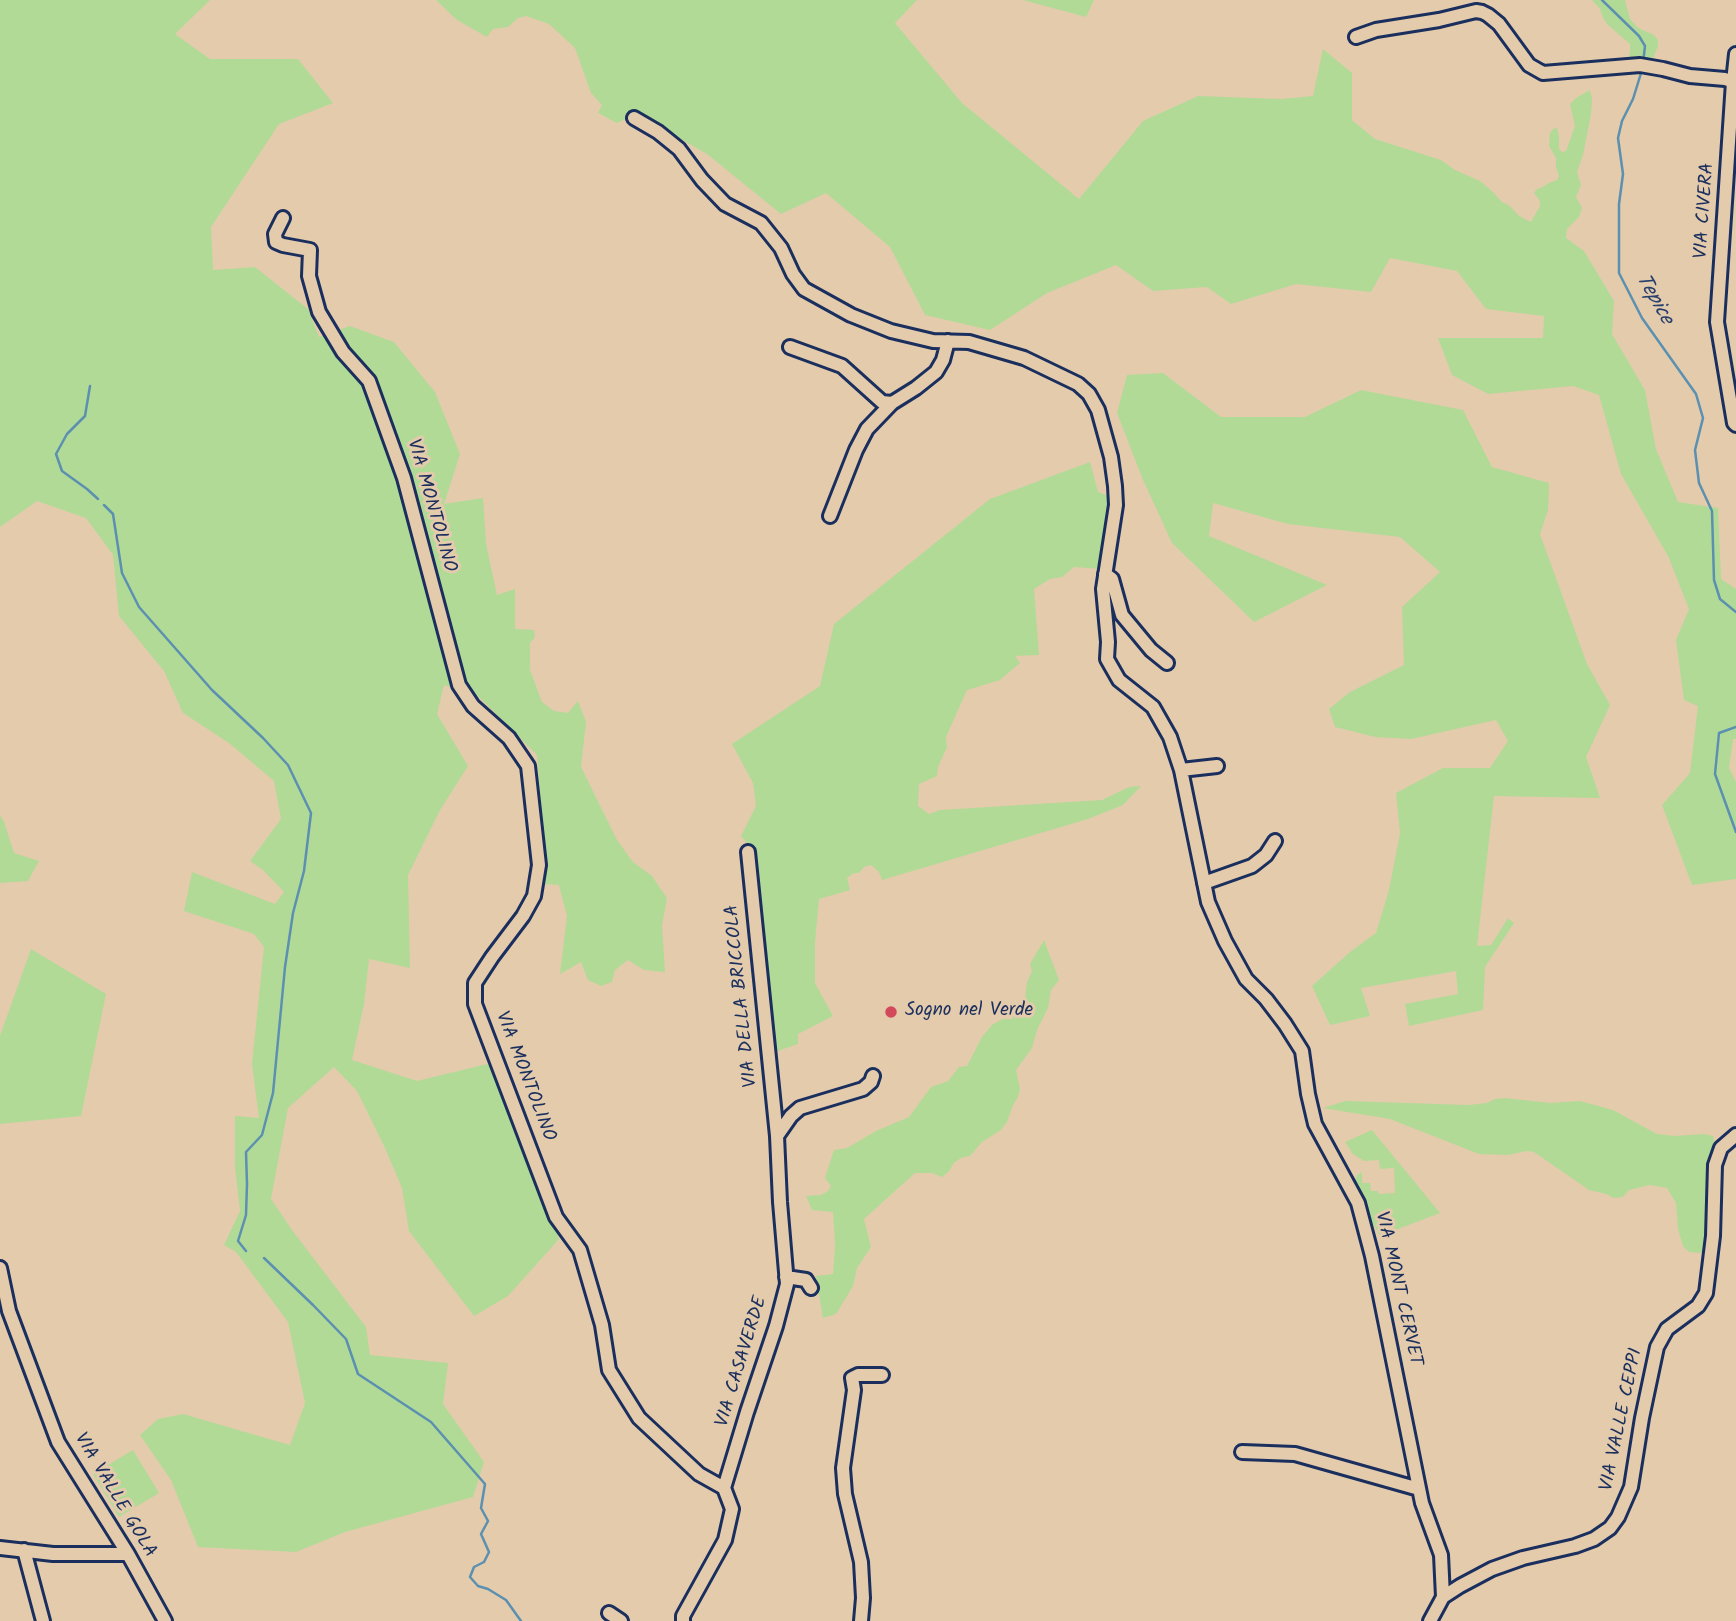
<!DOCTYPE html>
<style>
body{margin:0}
canvas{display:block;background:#e3cbac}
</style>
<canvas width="1736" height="1621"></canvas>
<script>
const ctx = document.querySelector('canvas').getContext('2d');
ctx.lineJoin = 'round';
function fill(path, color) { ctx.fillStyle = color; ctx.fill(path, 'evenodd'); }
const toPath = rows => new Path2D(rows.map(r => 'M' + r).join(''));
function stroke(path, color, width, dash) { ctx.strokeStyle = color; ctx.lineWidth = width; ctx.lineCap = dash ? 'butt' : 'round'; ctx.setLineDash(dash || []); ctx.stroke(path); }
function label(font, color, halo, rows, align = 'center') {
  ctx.font = font + ' Kalam,sans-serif'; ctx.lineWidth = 6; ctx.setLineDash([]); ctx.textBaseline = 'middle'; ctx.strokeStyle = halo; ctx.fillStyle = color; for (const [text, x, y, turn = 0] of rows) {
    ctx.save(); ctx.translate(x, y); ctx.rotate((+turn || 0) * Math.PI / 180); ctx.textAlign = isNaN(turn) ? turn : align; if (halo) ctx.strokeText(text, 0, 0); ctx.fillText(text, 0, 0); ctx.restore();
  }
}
fill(toPath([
 [0,0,210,0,175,34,210,59,298,59,333,103,279,124,211,227,213,270,255,267,308,309,319,337,350,326,394,342,435,392,460,454,444,504,483,498,486,544,497,595,515,589,515,629,534,630,535,637,530,643,530,670,542,702,554,711,568,713,578,701,586,722,581,767,617,840,633,862,652,876,667,898,662,926,665,972,644,970,628,960,615,970,612,982,601,986,588,980,581,962,560,974,567,916,559,885,543,884,544,846,537,755,479,697,444,685,437,714,468,766,440,810,408,875,410,968,369,959,364,1004,352,1060,417,1081,487,1064,493,1069,529,1156,559,1239,508,1296,474,1316,409,1231,402,1188,385,1148,357,1091,334,1067,288,1108,271,1199,292,1230,366,1327,370,1355,448,1363,443,1404,484,1462,473,1497,345,1532,296,1552,198,1547,171,1480,140,1435,158,1419,183,1414,290,1445,305,1403,288,1322,236,1252,224,1245,240,1211,235,1167,235,1116,259,1118,252,1064,264,947,254,934,184,911,192,872,275,904,284,892,263,870,250,861,281,819,274,781,229,743,183,713,164,671,119,616,113,555,86,518,37,501,0,527],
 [436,0,917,0,895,23,962,103,1079,199,1143,121,1198,96,1281,99,1313,96,1323,49,1352,73,1352,120,1375,139,1441,160,1455,170,1480,181,1493,192,1502,202,1510,206,1519,216,1531,222,1540,206,1540,201,1534,193,1537,189,1541,188,1549,183,1557,180,1559,176,1556,167,1556,158,1549,146,1550,133,1553,129,1557,128,1559,137,1559,149,1562,152,1566,151,1575,126,1570,104,1576,98,1590,90,1592,99,1591,114,1583,155,1577,172,1581,185,1576,197,1582,208,1579,217,1567,229,1566,238,1584,251,1614,301,1612,334,1645,390,1656,449,1678,502,1718,508,1721,579,1736,589,1736,739,1733,739,1729,768,1736,782,1736,879,1692,885,1662,805,1690,773,1698,706,1684,700,1676,640,1689,609,1668,556,1621,474,1599,395,1573,386,1488,394,1452,375,1438,338,1543,338,1544,316,1486,309,1457,271,1390,258,1371,292,1296,284,1231,304,1207,287,1153,291,1116,265,1047,293,990,330,925,315,890,247,826,193,781,214,707,154,637,114,617,123,598,113,602,105,591,93,575,48,549,24,526,16,518,18,508,27,493,29,487,37,457,20],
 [1023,0,1094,0,1086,17],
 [1592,0,1625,0,1630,19,1638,28,1654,35,1658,40,1658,46,1651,63,1628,61,1630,52,1630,44,1608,25,1603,18,1600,9],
 [1163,373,1221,417,1305,417,1361,390,1463,410,1492,467,1549,483,1548,510,1540,534,1587,664,1610,705,1586,757,1600,798,1494,796,1477,946,1491,945,1508,918,1514,923,1485,967,1483,1010,1409,1026,1405,1004,1458,994,1456,971,1361,988,1370,1016,1330,1025,1312,986,1350,952,1376,933,1389,890,1400,833,1396,793,1443,768,1490,768,1508,741,1496,720,1411,739,1375,737,1335,727,1329,709,1350,692,1404,665,1402,607,1440,572,1400,537,1288,524,1213,503,1209,536,1327,585,1254,622,1172,543,1143,480,1117,413,1127,375],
 [1090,462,1098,492,1109,496,1101,569,1074,567,1062,577,1050,579,1034,589,1039,655,1015,656,1020,663,1000,680,967,690,946,737,947,747,938,767,937,776,919,784,918,806,929,814,940,810,1102,800,1129,787,1141,786,1123,805,1088,819,882,880,879,872,871,865,864,867,859,873,854,873,847,878,850,890,819,899,815,942,815,983,833,1016,798,1034,798,1044,775,1052,750,847,741,836,756,806,753,783,732,744,820,686,834,624,990,499],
 [0,815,4,822,14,853,39,861,28,881,0,883],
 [1044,940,1059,980,1051,990,1048,1008,1037,1030,1032,1048,1016,1070,1020,1089,1018,1097,1013,1105,1007,1122,1001,1130,982,1142,970,1156,961,1158,954,1163,949,1171,942,1177,932,1173,915,1173,864,1219,871,1247,857,1268,853,1286,836,1314,823,1318,816,1276,833,1274,835,1245,833,1212,812,1210,806,1196,821,1195,828,1191,831,1186,825,1178,834,1150,847,1148,876,1131,909,1117,931,1087,948,1081,959,1067,967,1066,982,1037,992,1025,1002,1019,1012,1019,1025,999,1027,982,1032,971,1030,964],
 [31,949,106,994,81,1116,0,1124,0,1036],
 [1505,1098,1551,1103,1580,1101,1613,1110,1657,1134,1675,1136,1704,1134,1713,1136,1715,1145,1712,1153,1706,1251,1699,1253,1689,1252,1683,1246,1678,1229,1676,1203,1667,1188,1650,1185,1629,1190,1623,1197,1614,1198,1606,1194,1589,1190,1534,1152,1526,1151,1508,1155,1479,1154,1390,1119,1323,1108,1345,1101,1468,1105,1487,1103,1495,1099],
 [1372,1130,1440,1213,1380,1236,1353,1188,1357,1175,1362,1172,1362,1183,1370,1183,1371,1191,1378,1191,1378,1194,1395,1193,1394,1168,1380,1169,1379,1160,1364,1161,1353,1154,1345,1142],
 [133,1450,159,1493,119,1517,93,1474]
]), '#b2da97');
stroke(toPath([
 [1602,0,1639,36,1645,46,1643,63],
 [1642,70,1633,99,1622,121,1618,138,1623,174,1619,204,1619,273,1642,318,1696,394,1703,418,1695,450,1699,483,1712,511,1714,580,1720,599,1736,612],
 [90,386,85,416,67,434,56,454,62,471,87,489,98,499],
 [104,505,113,514,122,573,139,607,212,690,263,738,288,765,311,813,304,871,293,913,285,967,273,1093,262,1135,246,1152,247,1184,246,1215,238,1241,246,1251],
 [1736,727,1719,733,1715,774,1736,832],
 [264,1258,313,1305,346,1339,358,1374,431,1422,485,1484,481,1508,488,1521,481,1534,489,1552,484,1562,474,1567,470,1577,478,1586,488,1589,506,1600,521,1621]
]), '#5c90b1', 2.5);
const minor = toPath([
 [1356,37,1376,30,1439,20,1476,11,1482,12,1488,15,1499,24,1529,65,1543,73,1640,65,1663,69,1690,76,1725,79,1733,82],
 [1736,54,1733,82,1717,322,1734,423,1736,425],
 [634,118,658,132,679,149,702,180,725,204,761,223,781,248,793,274,804,289,851,315,891,331,933,341,969,342,1024,358,1078,384,1089,394,1098,410,1111,457,1115,486,1116,505,1103,589,1108,642,1107,659,1119,680,1153,707,1170,737,1181,770,1208,902,1225,941,1246,979,1266,999,1285,1024,1302,1051,1308,1094,1315,1124,1358,1203,1372,1256,1422,1503,1441,1555,1443,1597],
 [283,218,275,234,276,242,283,245,310,250,309,276,319,312,343,352,369,381,404,478,459,685,473,706,509,738,528,766,539,865,534,896,523,916,492,957,475,983,475,1004,556,1217,580,1250,602,1325,609,1370,639,1418,699,1474,724,1488],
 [790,347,842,366,882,402,892,403,916,388,936,372,943,360,948,341],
 [830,516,856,450,867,429,892,403],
 [1105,574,1112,579,1122,615,1151,650,1167,663],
 [1181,770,1217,766],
 [748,852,777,1136],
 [1204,883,1252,866,1266,855,1275,841],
 [0,1268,9,1311,58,1442,128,1554,165,1621],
 [786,1277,806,1280,811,1288],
 [1242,1452,1295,1454,1419,1489],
 [0,1548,53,1554,128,1554],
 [24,1550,43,1621],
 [609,1613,621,1621],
 [683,1621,683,1616,725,1540,732,1509,724,1488,747,1412,776,1326,787,1284,780,1202,777,1136,791,1116,800,1108,863,1089,871,1082,873,1076],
 [861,1621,863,1598,861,1562,845,1494,843,1468,854,1390,852,1378,858,1375,882,1375],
 [1430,1621,1443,1597,1460,1586,1492,1569,1523,1558,1575,1546,1594,1539,1610,1528,1618,1517,1631,1487,1642,1418,1657,1347,1667,1329,1698,1306,1706,1293,1713,1236,1715,1165,1721,1148,1736,1135]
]);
stroke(minor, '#1b2f5e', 18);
stroke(minor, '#e3cbac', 12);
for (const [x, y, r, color] of [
 [891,1012,7,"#d1495b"]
]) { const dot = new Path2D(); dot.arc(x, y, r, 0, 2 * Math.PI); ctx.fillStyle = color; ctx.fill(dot); stroke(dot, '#e3cbac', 2.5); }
label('19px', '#1b2f5e', '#e3cbac', [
 ["VIA CIVERA",1706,211,-86],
 ["VIA MONTOLINO",430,506,74],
 ["VIA DELLA BRICCOLA",743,996,-96],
 ["VIA MONTOLINO",524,1077,69],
 ["VIA MONT CERVET",1397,1289,77],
 ["VIA CASAVERDE",743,1362,-73],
 ["VIA VALLE CEPPI",1623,1420,-78],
 ["VIA VALLE GOLA",114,1496,59]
]);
label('19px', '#1b2f5e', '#e3cbac', [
 ["Sogno nel Verde",905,1012]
], 'left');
label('italic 21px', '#263f6c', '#e3cbac', [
 ["Tepice",1653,300,60]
]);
</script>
